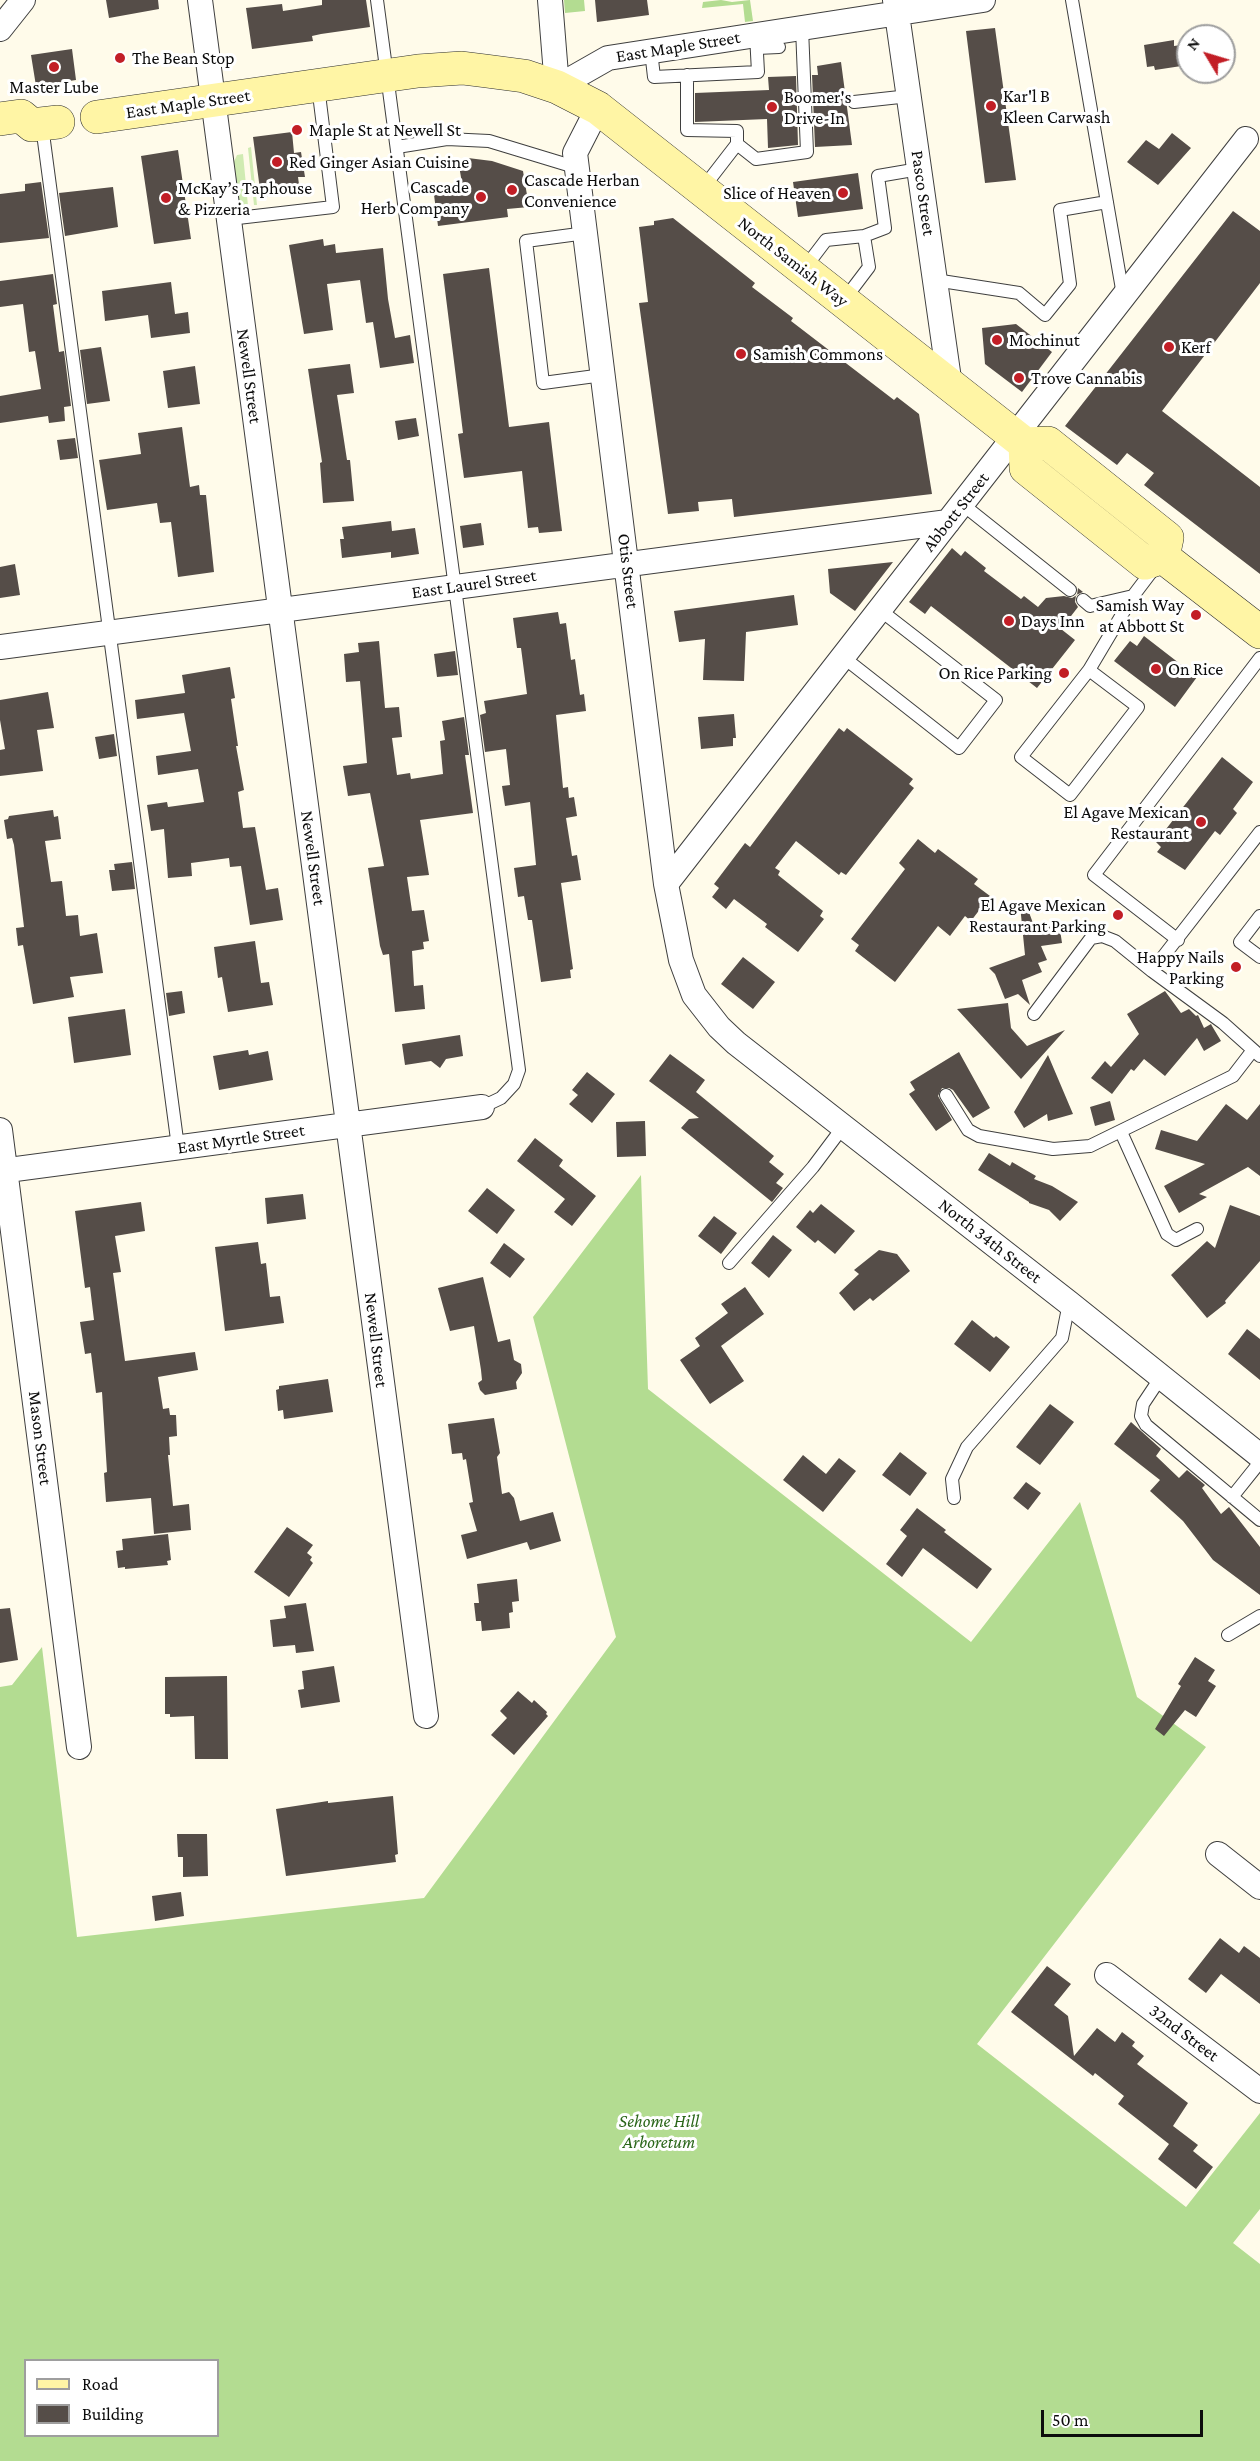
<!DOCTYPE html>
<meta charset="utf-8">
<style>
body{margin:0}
#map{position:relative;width:1260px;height:2461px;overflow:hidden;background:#fffbea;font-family:"Crimson Pro",serif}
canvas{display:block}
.legend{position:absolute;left:24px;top:2359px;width:195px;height:78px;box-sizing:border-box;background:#fff;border:2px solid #9e9e9e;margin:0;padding:8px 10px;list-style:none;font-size:18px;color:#0c0c0c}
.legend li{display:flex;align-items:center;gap:12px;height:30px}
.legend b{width:30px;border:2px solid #9e9e9e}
.north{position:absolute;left:1176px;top:24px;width:60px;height:60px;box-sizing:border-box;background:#fff;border:2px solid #9e9e9e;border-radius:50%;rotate:308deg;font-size:16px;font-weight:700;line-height:24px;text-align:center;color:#0c0c0c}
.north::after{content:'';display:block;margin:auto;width:21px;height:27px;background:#c21e26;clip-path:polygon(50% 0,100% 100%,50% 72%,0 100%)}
.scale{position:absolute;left:1041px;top:2410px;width:162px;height:27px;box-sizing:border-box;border:3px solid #0c0c0c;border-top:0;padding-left:8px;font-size:18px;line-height:21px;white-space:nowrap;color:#0c0c0c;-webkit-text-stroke:4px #fff;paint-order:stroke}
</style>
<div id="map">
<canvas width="1260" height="2461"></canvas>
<ul class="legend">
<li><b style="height:8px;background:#fff5a5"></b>Road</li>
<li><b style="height:16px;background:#554d48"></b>Building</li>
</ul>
<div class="north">N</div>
<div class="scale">50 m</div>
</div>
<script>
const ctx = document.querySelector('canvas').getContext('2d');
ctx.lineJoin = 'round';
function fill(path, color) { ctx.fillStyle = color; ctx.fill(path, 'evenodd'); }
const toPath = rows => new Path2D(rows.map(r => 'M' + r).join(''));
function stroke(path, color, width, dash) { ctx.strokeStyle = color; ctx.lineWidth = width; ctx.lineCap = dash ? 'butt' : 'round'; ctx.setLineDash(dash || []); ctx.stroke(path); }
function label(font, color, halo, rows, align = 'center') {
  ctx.font = font + ' "Crimson Pro",serif'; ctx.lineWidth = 6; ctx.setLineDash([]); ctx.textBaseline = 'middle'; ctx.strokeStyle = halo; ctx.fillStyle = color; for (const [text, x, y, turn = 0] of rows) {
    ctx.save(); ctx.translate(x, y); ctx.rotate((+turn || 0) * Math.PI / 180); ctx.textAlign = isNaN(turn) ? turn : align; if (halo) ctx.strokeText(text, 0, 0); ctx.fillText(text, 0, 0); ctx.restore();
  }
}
fill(toPath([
 [251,147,257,205,254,205,248,148],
 [243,154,248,206,239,207,232,166,237,155]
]), '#d0ebb2');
fill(toPath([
 [564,0,584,0,585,11,565,13],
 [721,0,732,2,750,0,753,21,745,22,743,4,702,8,703,2],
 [641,1175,648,1389,971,1642,1080,1502,1137,1697,1206,1747,977,2044,1186,2207,1260,2113,1260,2209,1233,2243,1260,2264,1260,2461,0,2461,0,1687,12,1685,42,1647,77,1937,424,1898,616,1637,533,1317],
 [26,2360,218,2360,218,2436,26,2436]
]), '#b3dc91');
fill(toPath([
 [106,0,158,0,159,9,109,18],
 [322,0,366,0,370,27,321,34,312,36,313,41,252,49,246,8,282,4,283,11,322,5],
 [595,0,647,0,649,15,597,22],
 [995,28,1016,180,985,183,966,31],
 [1174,40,1174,46,1188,44,1188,65,1155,70,1154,66,1147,67,1144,45],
 [72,49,76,80,36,86,31,55],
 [841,62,852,145,815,147,812,75,818,75,817,66],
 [796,76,798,145,768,148,767,119,695,122,695,93,769,90,768,77],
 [292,132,294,153,301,152,305,177,298,177,300,192,261,197,253,137],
 [1172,133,1191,148,1158,185,1127,162,1146,140,1159,149],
 [178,150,191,239,154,244,141,156],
 [468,158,492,161,523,171,529,207,507,209,508,217,438,226,433,187,462,183,458,160],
 [858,173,863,209,798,217,793,182],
 [41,182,49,238,0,243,0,194,25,191,25,184],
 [113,187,118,227,65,236,59,193],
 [1233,211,1260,231,1260,283,1162,411,1260,487,1260,574,1144,485,1154,473,1127,453,1117,465,1065,426],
 [673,218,755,283,752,287,793,318,791,321,894,400,897,397,919,414,932,494,734,517,732,499,698,502,699,511,668,514,639,303,648,302,639,227,654,225,654,221],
 [323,239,324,246,335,244,336,253,383,248,388,299,395,338,410,335,414,363,380,368,373,322,366,323,360,280,327,284,333,330,304,334,289,245],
 [489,268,509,427,549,422,562,531,539,533,538,527,528,528,522,471,464,478,458,434,463,433,443,274],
 [53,274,57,304,53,305,59,352,64,351,71,406,64,407,65,421,49,423,48,416,0,423,0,396,41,389,35,351,29,352,23,304,0,307,0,281],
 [171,282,175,314,188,312,190,333,151,338,148,315,105,321,102,291],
 [1016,324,1052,352,1022,392,985,364,982,328],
 [101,347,110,401,87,404,80,350],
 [350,364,354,393,337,395,347,460,350,460,354,501,323,503,320,463,322,462,308,369],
 [195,366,200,404,168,408,163,371],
 [416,418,419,436,398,440,395,421],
 [182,427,190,487,199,485,200,495,206,495,214,572,178,577,171,522,160,523,157,503,107,510,99,460,141,454,138,433],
 [75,438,78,458,60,460,57,440],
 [391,521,392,531,415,528,419,554,391,558,391,552,342,558,340,539,344,539,342,527],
 [481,523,484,545,463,548,460,526],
 [952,548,961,556,965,551,986,568,984,571,1021,599,1024,596,1038,607,1046,598,1064,596,1072,598,1077,595,1078,588,1083,592,1076,595,1075,602,1078,607,1061,629,1075,640,1037,688,931,606,925,614,909,602],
 [893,562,855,611,830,593,828,569],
 [15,564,20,595,0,598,0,567],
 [794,595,798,625,746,632,744,681,703,680,705,639,679,642,674,611],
 [558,612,560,624,566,623,571,660,575,659,580,695,584,694,586,711,556,715,563,788,568,787,569,798,574,797,577,816,566,818,572,856,577,855,581,880,561,883,573,969,570,970,571,978,541,982,532,920,528,920,524,896,518,897,514,868,536,865,530,802,505,806,502,786,510,785,506,749,485,752,480,715,486,713,484,701,527,694,521,648,517,648,513,618],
 [1144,636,1197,677,1175,707,1114,661,1130,641,1137,646],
 [379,641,385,708,399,707,402,737,392,738,397,775,410,773,411,779,443,774,440,741,445,740,442,721,464,717,469,755,465,755,473,813,420,820,429,875,407,877,412,911,424,910,429,941,423,942,424,949,412,951,414,986,423,985,425,1009,395,1012,389,954,383,955,380,946,368,868,384,866,370,793,348,796,343,766,367,763,360,681,346,682,344,654,359,652,358,643],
 [455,651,458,675,437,677,434,654],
 [230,667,235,698,231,699,238,746,236,746,244,790,238,792,243,828,255,827,266,890,278,888,283,920,250,925,241,866,230,867,229,858,191,863,192,876,168,878,164,829,151,831,147,805,167,802,168,807,204,802,198,769,158,775,156,756,191,751,184,713,137,719,135,700,185,693,182,675],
 [48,692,54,728,37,730,43,771,0,776,0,750,5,749,0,720,0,700],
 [734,714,736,738,733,738,733,746,701,749,698,717],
 [839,728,844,732,847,728,913,779,909,784,914,788,846,875,841,872,839,875,796,841,775,868,780,871,778,875,823,911,820,916,824,919,798,952,765,927,767,924,734,899,726,909,712,897,719,888,714,884,745,843,750,847],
 [114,734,117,756,99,759,95,737],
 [1222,757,1253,782,1233,809,1237,813,1220,835,1215,831,1185,870,1157,852,1161,847,1156,842],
 [53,810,54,817,58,816,61,839,45,841,51,882,62,881,66,916,78,915,80,936,97,933,103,973,70,977,74,997,33,1004,23,945,18,946,16,928,24,927,14,845,12,838,7,839,4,820,8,819,9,816],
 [918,839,935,853,938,849,978,879,974,884,990,896,971,921,965,916,950,936,938,926,895,982,855,951,859,945,851,939,905,869,899,863],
 [132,862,135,889,112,891,109,870,115,870,114,864],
 [1026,904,1034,926,1059,923,1062,943,1041,946,1047,960,1038,963,1042,972,1022,980,1030,1005,1018,994,1005,999,995,974,989,968,1025,955,1020,905],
 [255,941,261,983,269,982,273,1005,228,1012,222,977,218,978,214,947],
 [743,957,775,982,753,1009,721,984],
 [182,991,185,1013,169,1016,166,993],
 [1165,991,1181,1013,1189,1009,1196,1016,1198,1015,1204,1028,1211,1024,1212,1026,1221,1041,1204,1051,1197,1038,1165,1076,1144,1059,1134,1071,1131,1069,1112,1094,1091,1078,1105,1061,1111,1067,1139,1034,1127,1014],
 [1008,1003,1011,1028,1027,1046,1065,1030,1021,1079,957,1009],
 [125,1009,131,1055,74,1063,68,1017],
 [460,1035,463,1056,446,1059,440,1068,431,1061,405,1065,402,1044],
 [248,1050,249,1055,268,1051,273,1080,219,1090,213,1056],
 [959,1052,990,1108,973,1118,953,1090,949,1088,942,1088,938,1096,952,1120,936,1131,909,1094,915,1090,910,1082],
 [670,1054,705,1080,696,1092,774,1156,769,1162,784,1174,776,1183,783,1188,772,1202,681,1128,689,1119,699,1118,649,1081],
 [1048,1055,1073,1114,1048,1121,1047,1114,1024,1128,1014,1112],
 [587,1072,615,1094,592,1123,569,1104,578,1095,572,1090],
 [1110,1101,1115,1120,1095,1126,1090,1107],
 [1226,1104,1247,1120,1260,1104,1260,1176,1248,1167,1199,1194,1207,1197,1179,1213,1164,1186,1205,1164,1155,1149,1161,1130,1197,1141],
 [645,1121,646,1156,617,1157,616,1122],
 [535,1138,563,1160,559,1166,596,1196,572,1226,554,1212,565,1199,517,1161],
 [989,1153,1010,1166,1012,1162,1036,1176,1034,1179,1052,1186,1078,1202,1060,1221,1049,1210,1029,1203,1029,1202,978,1170],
 [487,1188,515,1210,497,1234,468,1211],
 [303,1194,306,1219,267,1224,265,1198],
 [141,1202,145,1231,115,1236,121,1272,113,1273,125,1361,195,1352,198,1370,158,1377,163,1409,169,1408,170,1415,176,1415,177,1436,169,1437,170,1455,168,1455,173,1506,189,1504,191,1530,154,1534,151,1498,106,1502,104,1473,107,1472,102,1392,96,1393,91,1353,85,1354,80,1322,94,1320,90,1287,85,1288,75,1211],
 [821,1204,855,1231,835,1254,818,1240,815,1243,796,1227,810,1210,813,1213],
 [1230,1205,1260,1216,1260,1261,1225,1301,1226,1303,1207,1318,1171,1275,1207,1241,1215,1248],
 [714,1216,737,1233,721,1254,698,1236],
 [773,1235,792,1250,769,1278,751,1263],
 [258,1242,261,1264,266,1263,270,1297,280,1296,284,1323,225,1331,215,1247],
 [504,1243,525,1259,510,1278,490,1263],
 [879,1250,897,1254,910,1271,873,1301,870,1298,854,1311,839,1293,859,1274,854,1270],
 [483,1277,498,1342,510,1339,514,1360,521,1364,522,1373,516,1382,517,1389,485,1395,480,1390,478,1383,482,1380,481,1370,474,1326,450,1331,438,1288],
 [745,1287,764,1314,721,1346,744,1381,710,1404,680,1360,700,1346,695,1338,728,1313,721,1304],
 [972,1320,994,1338,996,1336,1010,1347,990,1372,954,1344],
 [1247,1329,1260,1339,1260,1380,1228,1354],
 [328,1379,333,1412,284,1419,283,1410,278,1411,276,1390,279,1389,279,1386],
 [1050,1404,1074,1422,1040,1465,1016,1447],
 [494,1418,500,1453,497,1457,502,1494,509,1492,514,1498,520,1521,553,1512,561,1541,530,1550,527,1542,467,1559,461,1535,477,1531,469,1503,473,1502,466,1459,463,1460,462,1453,452,1454,448,1424],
 [1131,1422,1161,1449,1156,1456,1179,1478,1187,1470,1205,1485,1202,1488,1221,1514,1229,1507,1260,1547,1260,1595,1213,1560,1183,1521,1150,1491,1160,1480,1114,1444],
 [900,1452,927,1473,910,1496,882,1475],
 [803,1455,826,1474,839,1458,856,1471,823,1512,783,1480],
 [1026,1482,1041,1493,1028,1510,1013,1498],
 [917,1508,946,1530,944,1532,992,1569,977,1589,923,1548,902,1577,886,1564,907,1536,900,1530],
 [287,1527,313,1545,307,1553,312,1557,310,1560,313,1563,289,1597,254,1572],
 [168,1534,171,1560,167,1561,168,1565,125,1569,125,1567,118,1568,116,1551,123,1550,122,1539],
 [517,1579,519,1601,512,1602,513,1612,509,1613,510,1628,482,1631,481,1621,476,1621,474,1603,479,1603,477,1584],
 [306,1603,314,1651,296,1653,295,1645,273,1647,270,1620,286,1618,284,1606],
 [10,1608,18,1660,0,1663,0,1609],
 [1195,1657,1215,1670,1208,1681,1216,1686,1196,1717,1185,1710,1164,1736,1155,1729,1181,1686,1178,1684],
 [334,1666,340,1702,301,1708,298,1690,304,1689,302,1671],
 [227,1676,228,1759,195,1759,194,1716,170,1717,170,1714,165,1714,165,1677],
 [518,1691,532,1703,534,1700,547,1712,546,1714,548,1716,514,1755,491,1735,507,1718,500,1711],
 [393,1796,398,1854,395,1855,396,1862,286,1876,276,1809,328,1801,328,1803],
 [177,1834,207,1834,208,1876,183,1877,183,1857,178,1857],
 [181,1892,184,1916,155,1921,152,1896],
 [1220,1938,1239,1953,1244,1946,1260,1958,1260,2004,1221,1974,1206,1993,1188,1979],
 [1047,1966,1071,1984,1054,2005,1068,2016,1074,2056,1097,2028,1115,2042,1122,2032,1135,2042,1132,2046,1144,2056,1137,2064,1188,2103,1173,2126,1198,2145,1193,2151,1213,2167,1196,2189,1158,2159,1169,2144,1118,2104,1124,2096,1095,2073,1093,2076,1011,2012]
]), '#554d48');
const service = toPath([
 [377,0,519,1070,514,1084,501,1098,482,1107],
 [1072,0,1123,295],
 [757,48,779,47],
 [651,51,654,77,758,72,756,35],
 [687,75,687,130,737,131,737,144,756,159,807,152,802,28],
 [854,102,909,96],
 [42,126,178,1147],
 [397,147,447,139,489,141,578,168],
 [703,188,737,144],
 [229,219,333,207,318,86],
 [586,233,526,241,543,383,603,375],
 [804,269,826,240,864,236],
 [935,280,1019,293,1045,315,1070,284,1060,210,1107,202],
 [844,300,869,267,864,236,885,228,878,176,919,169],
 [962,504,1070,590],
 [1083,600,1090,606,1133,596],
 [843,657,959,748,996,700,880,610],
 [1089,670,1138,707,1070,795,1021,757,1089,670,1133,596,1155,567],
 [1260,916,1240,942,1260,957],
 [1178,940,1094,875,1260,658],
 [1152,971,1223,1023,1260,1056],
 [1034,1014,1091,938,1102,936,1115,941,1152,971,1260,832],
 [946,1095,968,1130,979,1136,1053,1149,1090,1146,1233,1076,1253,1050],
 [1121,1132,1167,1234,1176,1240,1197,1229],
 [729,1263,813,1167,843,1127],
 [1161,1377,1143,1404,1141,1416,1146,1425,1260,1520],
 [1232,1497,1260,1462],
 [954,1498,952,1479,967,1447,1062,1338,1069,1303],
 [1228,1635,1260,1616]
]);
const minor = toPath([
 [200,0,426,1716],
 [550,0,557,87,608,58,983,0],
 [895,0,950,386],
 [0,29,23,0],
 [598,108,575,153,666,884,681,960,694,995,719,1027,736,1043,1069,1303,1260,1456],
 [0,647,948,522],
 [666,884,1246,139],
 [0,1130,79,1747],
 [0,1171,482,1107],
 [1218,1854,1260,1887],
 [1107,1975,1260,2091]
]);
const secondary = toPath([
 [97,117,418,71,462,68,486,71,524,76,557,87,598,108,1025,444,1048,443,1167,538,1163,557],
 [0,119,21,116,32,125,58,122],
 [1025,444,1026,468,1145,563,1163,557],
 [1163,557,1260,632]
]);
stroke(service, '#3f3f3f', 14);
stroke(minor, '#3f3f3f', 26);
stroke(secondary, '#2e2e2e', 34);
stroke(service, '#fff', 12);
stroke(minor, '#fff', 24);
stroke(secondary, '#fff5a5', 33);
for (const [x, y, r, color] of [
 [120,58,6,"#c21e26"],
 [54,67,6,"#c21e26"],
 [991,106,6,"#c21e26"],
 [772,107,6,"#c21e26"],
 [297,130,6,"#c21e26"],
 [277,162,6,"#c21e26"],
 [512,190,6,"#c21e26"],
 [843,193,6,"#c21e26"],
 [481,197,6,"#c21e26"],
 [166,198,6,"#c21e26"],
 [997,340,6,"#c21e26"],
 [1169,347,6,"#c21e26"],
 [741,354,6,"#c21e26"],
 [1019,378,6,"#c21e26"],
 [1196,615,6,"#c21e26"],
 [1009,621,6,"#c21e26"],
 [1156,669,6,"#c21e26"],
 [1064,673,6,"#c21e26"],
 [1201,822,6,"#c21e26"],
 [1118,915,6,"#c21e26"],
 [1236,967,6,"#c21e26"]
]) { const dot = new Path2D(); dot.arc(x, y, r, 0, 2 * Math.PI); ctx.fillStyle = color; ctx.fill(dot); stroke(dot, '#fff', 2); }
label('18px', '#0c0c0c', '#fff', [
 ["East Maple Street",678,47,-9],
 ["East Maple Street",188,104,-8],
 ["Pasco Street",923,193,82],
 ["North Samish Way",793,262,38],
 ["Newell Street",249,376,82],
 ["Abbott Street",956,512,-52],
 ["Otis Street",628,571,83],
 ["East Laurel Street",474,584,-8],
 ["Newell Street",313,858,82],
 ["East Myrtle Street",241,1139,-8],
 ["North 34th Street",990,1241,38],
 ["Newell Street",376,1340,83],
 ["Mason Street",40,1438,83],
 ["32nd Street",1184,2033,37]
]);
label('18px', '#0c0c0c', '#fff', [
 ["The Bean Stop",132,58],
 ["Master Lube",54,87,"center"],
 ["Kar'l B",1003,96],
 ["Kleen Carwash",1003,117],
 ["Boomer's",784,97],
 ["Drive-In",784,118],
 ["Maple St at Newell St",309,130],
 ["Red Ginger Asian Cuisine",289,162],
 ["Cascade Herban",524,180],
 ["Convenience",524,201],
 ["Cascade",469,187,"right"],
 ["Herb Company",469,208,"right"],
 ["McKay’s Taphouse",178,188],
 ["& Pizzeria",178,209],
 ["Slice of Heaven",831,193,"right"],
 ["Mochinut",1009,340],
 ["Kerf",1181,347],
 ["Samish Commons",753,354],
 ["Trove Cannabis",1031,378],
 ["Samish Way",1184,605,"right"],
 ["at Abbott St",1184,626,"right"],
 ["Days Inn",1021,621],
 ["On Rice",1168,669],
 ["On Rice Parking",1052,673,"right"],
 ["El Agave Mexican",1189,812,"right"],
 ["Restaurant",1189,833,"right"],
 ["El Agave Mexican",1106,905,"right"],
 ["Restaurant Parking",1106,926,"right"],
 ["Happy Nails",1224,957,"right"],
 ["Parking",1224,978,"right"]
], 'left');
label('italic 18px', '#2a6619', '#fff', [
 ["Sehome Hill",659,2121],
 ["Arboretum",659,2142]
]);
</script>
